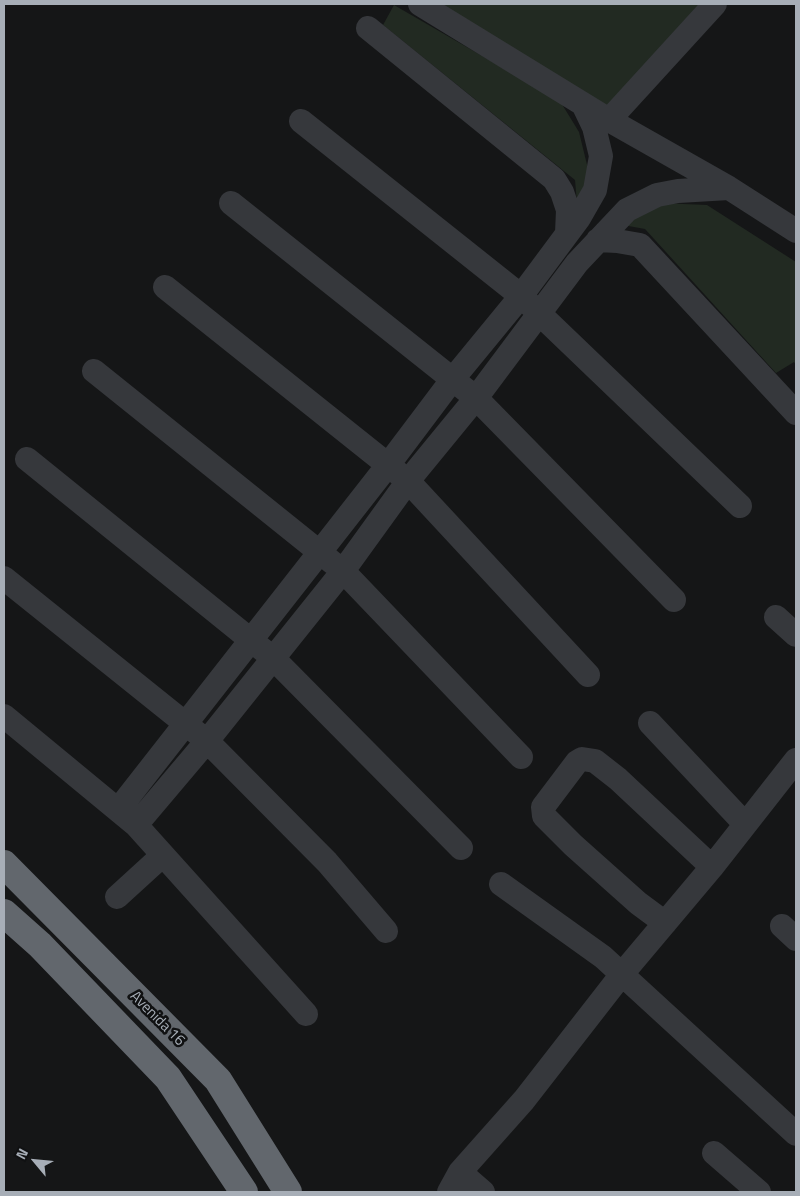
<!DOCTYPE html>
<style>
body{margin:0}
#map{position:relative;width:800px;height:1196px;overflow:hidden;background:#151617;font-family:"Titillium Web",sans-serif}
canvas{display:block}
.frame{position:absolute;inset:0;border:5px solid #a7aeb7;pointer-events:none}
.north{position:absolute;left:10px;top:1136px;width:50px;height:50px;-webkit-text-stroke:4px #101112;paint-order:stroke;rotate:298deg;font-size:14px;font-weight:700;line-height:20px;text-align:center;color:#a7aeb7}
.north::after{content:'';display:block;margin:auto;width:18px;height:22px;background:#a7aeb7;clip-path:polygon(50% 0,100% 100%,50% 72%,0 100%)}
</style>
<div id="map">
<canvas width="800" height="1196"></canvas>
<div class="frame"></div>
<div class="north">N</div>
</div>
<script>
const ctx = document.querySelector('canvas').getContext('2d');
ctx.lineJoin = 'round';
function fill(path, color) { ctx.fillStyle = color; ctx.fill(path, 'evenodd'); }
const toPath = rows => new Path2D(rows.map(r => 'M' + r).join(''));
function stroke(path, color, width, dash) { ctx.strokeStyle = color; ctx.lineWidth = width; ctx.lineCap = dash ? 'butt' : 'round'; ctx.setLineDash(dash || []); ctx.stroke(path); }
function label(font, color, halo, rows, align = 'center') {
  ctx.font = font + ' "Titillium Web",sans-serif'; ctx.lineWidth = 5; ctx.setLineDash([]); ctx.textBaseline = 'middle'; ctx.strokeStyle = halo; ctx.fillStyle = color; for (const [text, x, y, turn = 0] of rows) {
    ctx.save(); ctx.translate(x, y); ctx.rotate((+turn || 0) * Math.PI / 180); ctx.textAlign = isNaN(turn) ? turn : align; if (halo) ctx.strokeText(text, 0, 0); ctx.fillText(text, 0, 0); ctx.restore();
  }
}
fill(toPath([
 [434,4,705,4,608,109],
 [394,5,560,101,579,132,590,177,577,203,575,180,383,25],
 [660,203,707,205,796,262,796,365,794,362,776,373,645,229,623,225]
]), '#222a22');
stroke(toPath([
 [420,4,609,120,729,188,796,231],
 [368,28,554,179,562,192,568,210,567,233],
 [609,120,715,4],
 [301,121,521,296,740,506],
 [231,203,476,398,674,600],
 [598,240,617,241,640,245,796,413],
 [165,287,408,481,588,675],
 [94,371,343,571,521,757],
 [27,459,273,658,461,848],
 [4,578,207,741,327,862,386,931],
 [776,617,796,635],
 [4,716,136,825,306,1014],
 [650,723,745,824],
 [118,810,388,465,452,380,521,296,579,218,595,190,601,156,594,127,583,104],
 [136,825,207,741,343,571,408,481,476,398,577,263,627,210,657,195,678,191,729,188],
 [501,884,603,957,796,1134],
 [117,897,163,855],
 [665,923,638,903,573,845,544,816,543,807,577,762,582,759,595,761,618,779,712,867],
 [782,926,796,939],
 [714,1153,759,1192],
 [460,1172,483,1192],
 [449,1192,460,1172,524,1100,622,974,712,867,796,760]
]), '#36383c', 24);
stroke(toPath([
 [4,864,218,1080,288,1192],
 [4,913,40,945,168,1078,244,1192]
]), '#62676d', 28);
label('15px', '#a7aeb7', '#101112', [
 ["Avenida 16",157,1019,45]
]);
</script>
